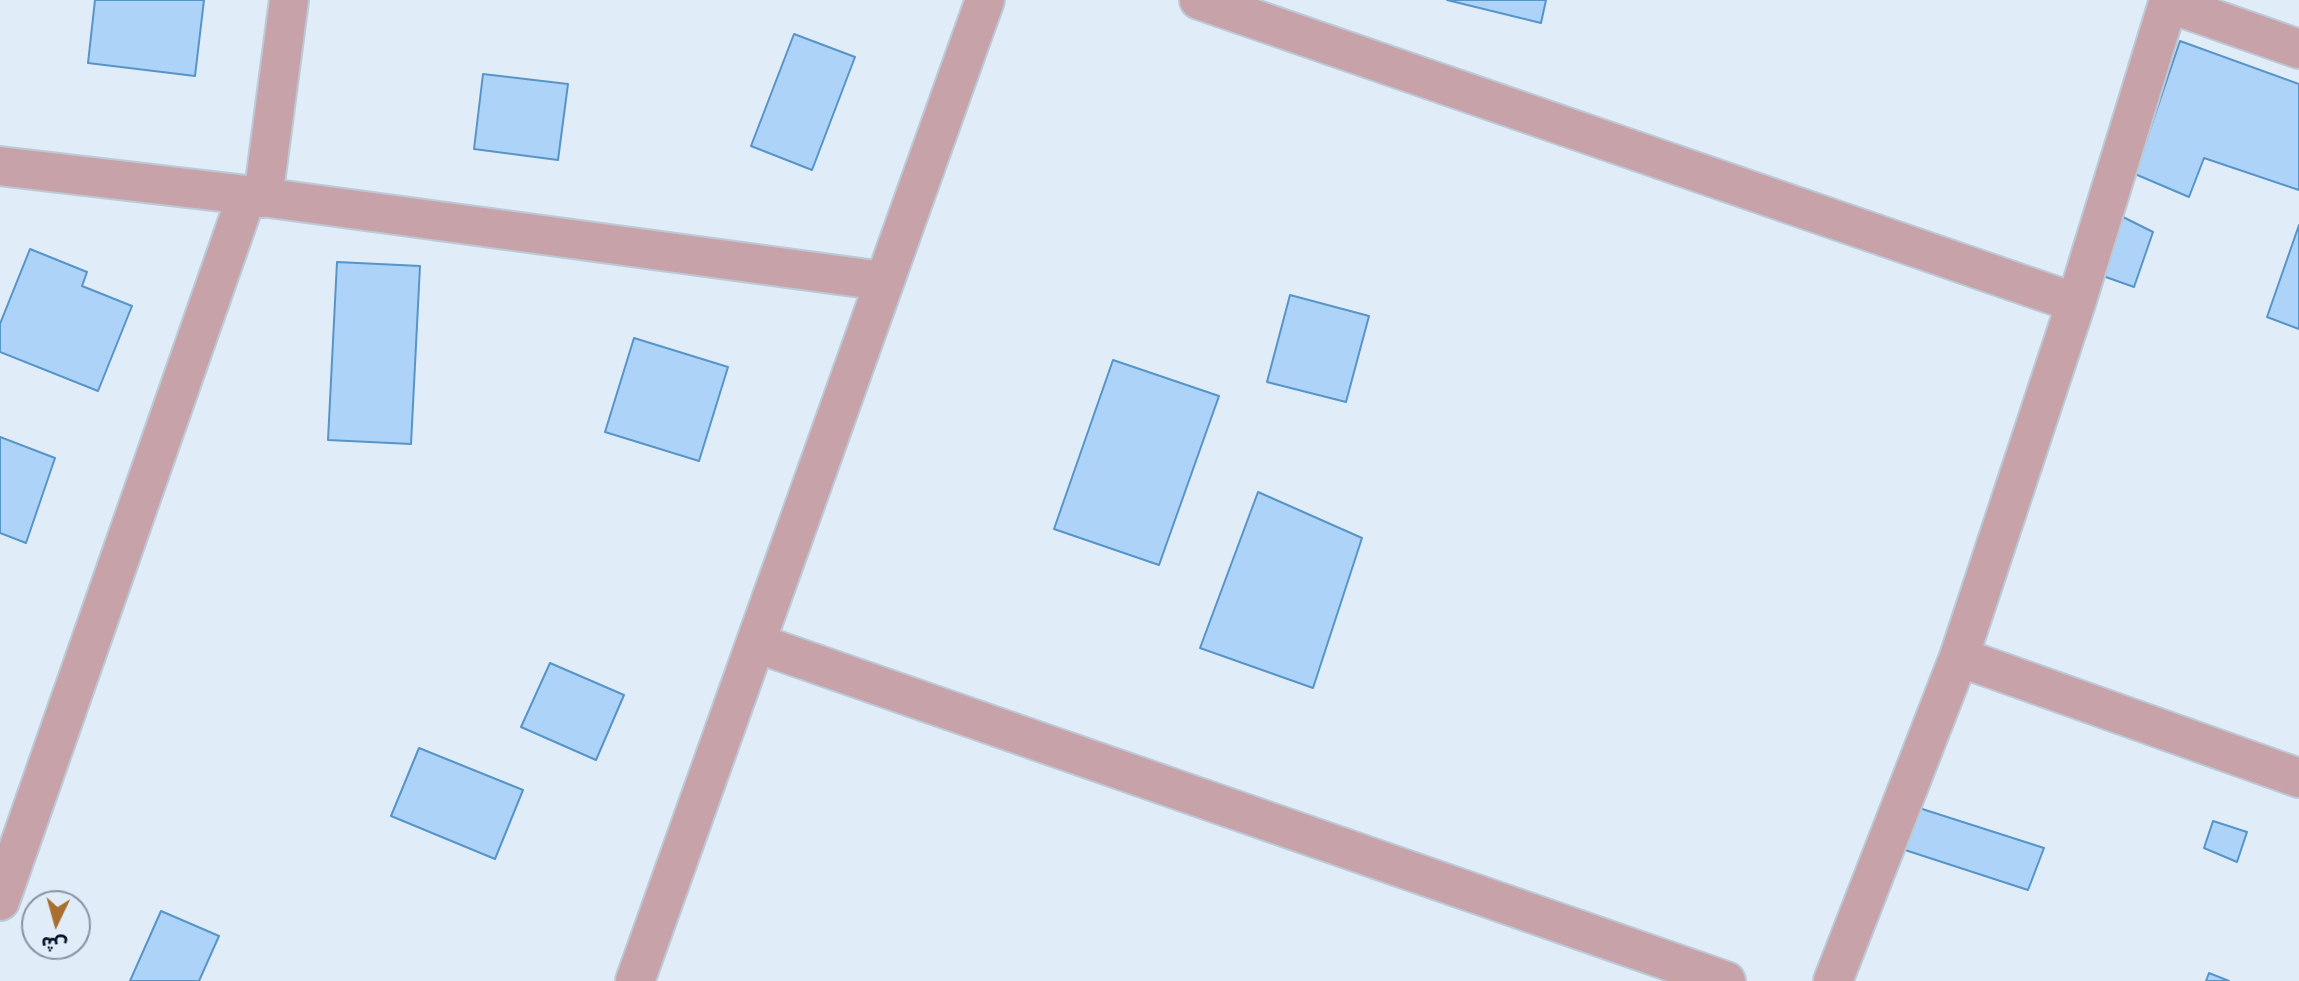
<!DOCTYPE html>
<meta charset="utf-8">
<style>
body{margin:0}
#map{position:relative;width:2299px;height:981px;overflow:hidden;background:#e0ecf8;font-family:Figtree,"Noto Sans Arabic",sans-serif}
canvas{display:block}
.north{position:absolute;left:21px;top:890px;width:70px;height:70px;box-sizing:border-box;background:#e0ecf8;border:2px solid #8694a3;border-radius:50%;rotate:185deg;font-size:19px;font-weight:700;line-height:28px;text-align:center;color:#001024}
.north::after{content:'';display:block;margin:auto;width:24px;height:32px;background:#a96f2f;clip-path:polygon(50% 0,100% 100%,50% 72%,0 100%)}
</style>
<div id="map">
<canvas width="2299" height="981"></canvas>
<div class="north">ش</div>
</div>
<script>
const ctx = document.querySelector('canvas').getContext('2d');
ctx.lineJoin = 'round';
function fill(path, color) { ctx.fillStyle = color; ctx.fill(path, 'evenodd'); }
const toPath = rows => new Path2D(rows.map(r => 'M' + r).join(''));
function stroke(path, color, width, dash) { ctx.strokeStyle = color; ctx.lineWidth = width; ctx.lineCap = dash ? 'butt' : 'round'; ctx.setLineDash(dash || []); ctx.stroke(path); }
const building = toPath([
 [95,0,204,0,195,76,88,63,95,0],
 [1447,0,1546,0,1541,23,1447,0],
 [794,34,855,57,812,170,751,146,794,34],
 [2180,41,2299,84,2299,190,2204,158,2189,197,2135,174,2180,41],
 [483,74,568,84,558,160,474,149,483,74],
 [2121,216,2153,232,2134,287,2103,276,2121,216],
 [2299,225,2299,329,2267,317,2299,225],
 [30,249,87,272,82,286,132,306,98,391,0,352,0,324,30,249],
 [337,262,420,266,411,444,328,440,337,262],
 [1290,295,1369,316,1346,402,1267,382,1290,295],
 [634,338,728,367,699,461,605,432,634,338],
 [1113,360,1219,396,1159,565,1054,529,1113,360],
 [0,437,55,458,26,543,0,533,0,437],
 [1258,492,1362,538,1313,688,1200,648,1258,492],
 [550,663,624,695,596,760,521,727,550,663],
 [419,748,523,790,495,859,391,816,419,748],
 [1916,807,2044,848,2028,890,1905,850,1916,807],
 [2213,821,2247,832,2237,862,2204,848,2213,821],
 [161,911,219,936,199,981,130,981,161,911],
 [2209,973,2229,981,2206,981,2209,973]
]);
fill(building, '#add4f8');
stroke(building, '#5794c8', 2);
const minor = toPath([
 [1199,0,2076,303],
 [2168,3,2299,49],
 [0,166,247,195,883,281],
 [263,198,289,0],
 [756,643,1726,981],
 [1959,657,2299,778],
 [0,901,247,195],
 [635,981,985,0],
 [1833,981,1959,657,2076,303,2169,0]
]);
stroke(minor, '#bcc9d6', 42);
stroke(minor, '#c8a2a9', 38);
</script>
